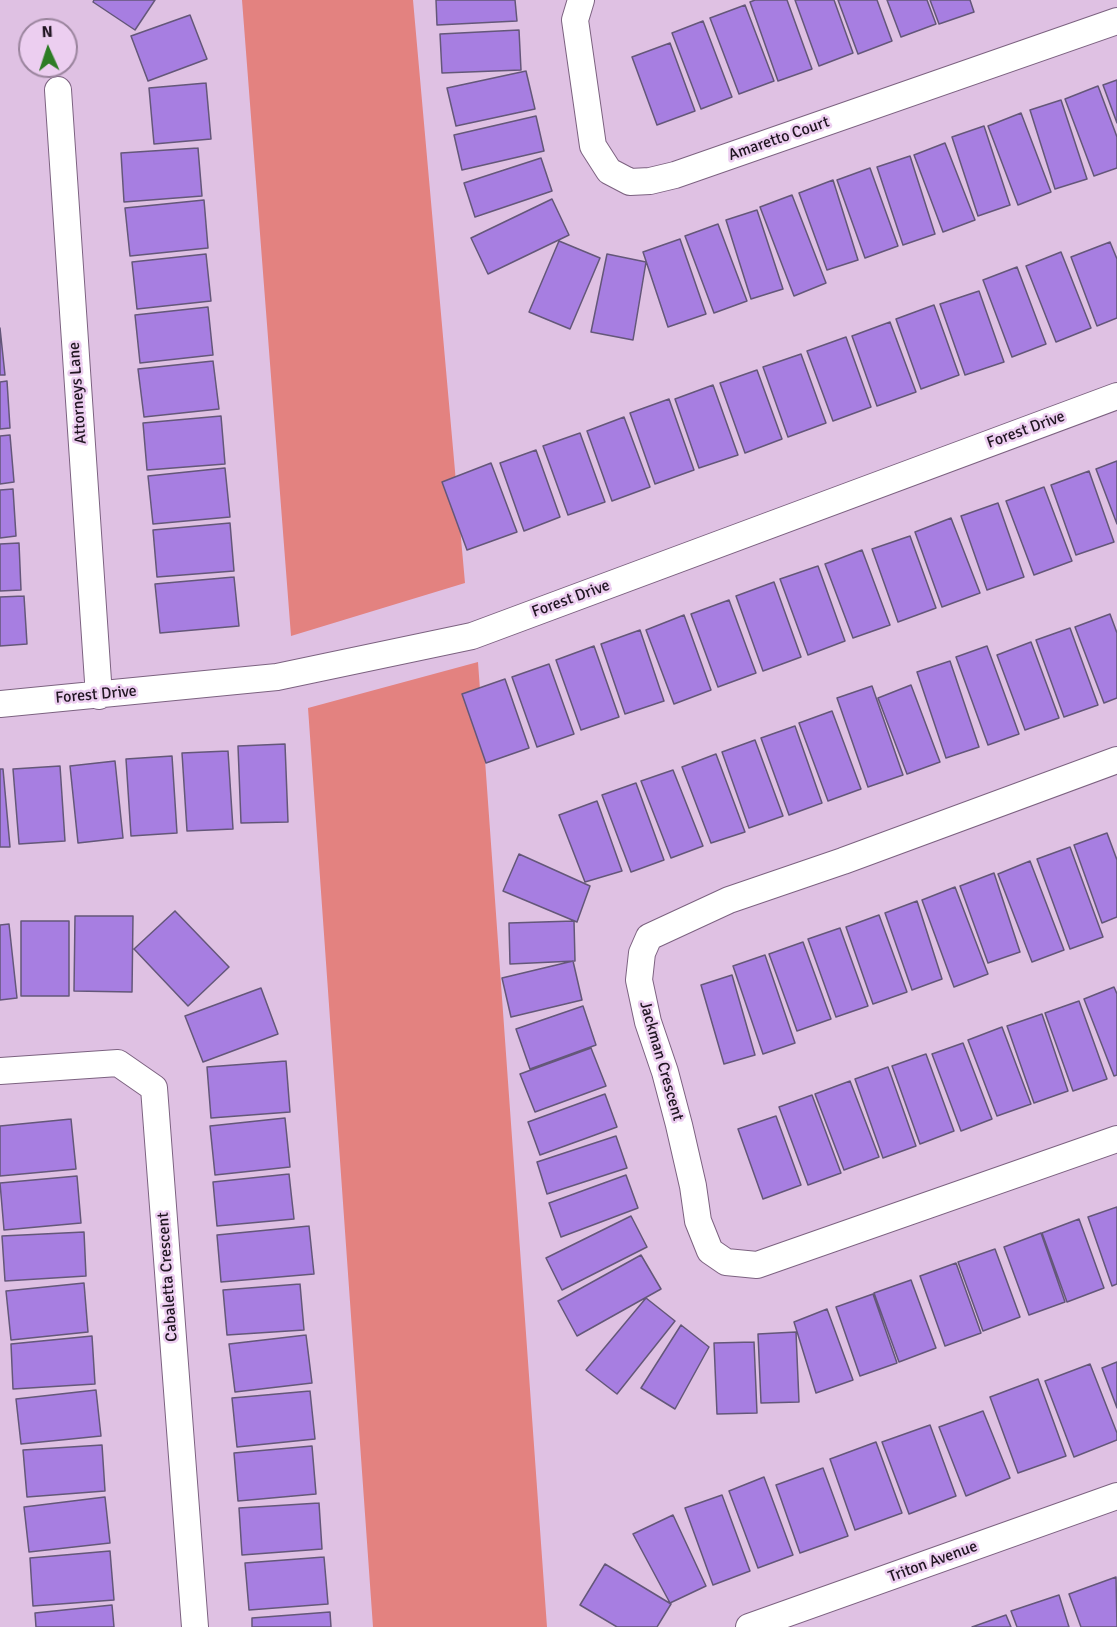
<!DOCTYPE html>
<style>
body{margin:0}
#map{position:relative;width:1117px;height:1627px;overflow:hidden;background:#dfc1e3;font-family:Signika,sans-serif}
canvas{display:block}
.north{position:absolute;left:18px;top:18px;width:60px;height:60px;box-sizing:border-box;background:#eccef0;border:2px solid #9a849d;border-radius:50%;rotate:357deg;font-size:16px;font-weight:700;line-height:24px;text-align:center;color:#201521}
.north::after{content:'';display:block;margin:auto;width:21px;height:27px;background:#2d7c25;clip-path:polygon(50% 0,100% 100%,50% 72%,0 100%)}
</style>
<div id="map">
<canvas width="1117" height="1627"></canvas>
<div class="north">N</div>
</div>
<script>
const ctx = document.querySelector('canvas').getContext('2d');
ctx.lineJoin = 'round';
function fill(path, color) { ctx.fillStyle = color; ctx.fill(path, 'evenodd'); }
const toPath = rows => new Path2D(rows.map(r => 'M' + r).join(''));
function stroke(path, color, width, dash) { ctx.strokeStyle = color; ctx.lineWidth = width; ctx.lineCap = dash ? 'butt' : 'round'; ctx.setLineDash(dash || []); ctx.stroke(path); }
function label(font, color, halo, rows, align = 'center') {
  ctx.font = font + ' Signika,sans-serif'; ctx.lineWidth = 5; ctx.setLineDash([]); ctx.textBaseline = 'middle'; ctx.strokeStyle = halo; ctx.fillStyle = color; for (const [text, x, y, turn = 0] of rows) {
    ctx.save(); ctx.translate(x, y); ctx.rotate((+turn || 0) * Math.PI / 180); ctx.textAlign = isNaN(turn) ? turn : align; if (halo) ctx.strokeText(text, 0, 0); ctx.fillText(text, 0, 0); ctx.restore();
  }
}
fill(toPath([
 [242,0,413,0,465,583,291,636],
 [478,662,547,1627,373,1627,308,708]
]), '#e38280');
const building = toPath([
 [94,0,155,0,135,30,93,2,94,0],
 [436,0,515,0,517,21,437,25,436,0],
 [755,0,787,0,812,69,778,81,750,2,755,0],
 [795,0,834,0,853,53,819,66,795,0],
 [838,0,877,0,892,41,858,54,838,0],
 [887,0,927,0,936,24,901,37,887,0],
 [930,0,970,0,974,12,939,24,930,0],
 [745,5,774,81,739,94,710,18,745,5],
 [190,15,207,59,148,81,131,36,190,15],
 [703,21,732,97,701,109,672,33,703,21],
 [519,30,521,70,442,73,440,34,519,30],
 [670,43,695,111,657,125,632,57,670,43],
 [526,71,535,109,456,126,447,88,526,71],
 [1117,80,1117,123,1103,85,1117,80],
 [206,83,211,139,154,144,149,88,206,83],
 [1098,86,1117,137,1117,168,1094,176,1065,99,1098,86],
 [1061,100,1087,179,1055,189,1030,110,1061,100],
 [1021,113,1051,192,1018,205,988,126,1021,113],
 [536,116,544,151,462,170,454,135,536,116],
 [984,126,1010,205,978,216,952,137,984,126],
 [945,143,975,220,943,232,914,155,945,143],
 [198,148,202,196,124,202,121,153,198,148],
 [910,156,935,234,903,245,877,167,910,156],
 [541,158,552,191,475,217,464,183,541,158],
 [870,168,898,246,865,258,837,180,870,168],
 [833,180,858,260,827,270,799,193,833,180],
 [792,195,826,283,794,296,760,207,792,195],
 [552,199,569,235,488,274,471,238,552,199],
 [204,200,208,248,130,256,125,208,204,200],
 [757,210,783,289,751,299,726,220,757,210],
 [718,224,747,301,714,313,685,236,718,224],
 [680,239,706,314,668,327,643,252,680,239],
 [559,241,600,258,570,329,529,312,559,241],
 [1110,242,1117,259,1117,318,1097,326,1071,257,1110,242],
 [1061,252,1091,328,1056,342,1026,266,1061,252],
 [206,254,211,301,137,309,132,262,206,254],
 [607,254,646,262,633,340,591,332,607,254],
 [1017,267,1046,344,1012,357,983,280,1017,267],
 [979,291,1004,362,965,375,940,304,979,291],
 [934,305,959,375,921,389,896,319,934,305],
 [208,307,213,355,140,363,135,315,208,307],
 [890,322,916,392,877,406,852,336,890,322],
 [0,328,5,375,0,375,0,328],
 [846,337,871,407,833,421,807,351,846,337],
 [801,354,826,423,788,437,763,367,801,354],
 [213,361,219,409,144,417,138,369,213,361],
 [757,370,782,439,745,453,720,383,757,370],
 [7,381,10,428,0,429,0,382,7,381],
 [713,385,738,455,699,468,675,399,713,385],
 [669,399,694,470,655,484,630,413,669,399],
 [221,416,225,464,147,470,143,423,221,416],
 [624,417,650,487,612,501,587,431,624,417],
 [580,433,605,502,568,515,543,446,580,433],
 [10,435,14,482,0,484,0,436,10,435],
 [536,450,560,517,524,531,500,463,536,450],
 [1117,461,1117,524,1096,469,1117,461],
 [491,463,517,532,467,550,442,482,491,463],
 [225,468,230,517,153,524,148,476,225,468],
 [1089,471,1114,542,1076,555,1051,485,1089,471],
 [1044,487,1072,561,1034,575,1006,501,1044,487],
 [13,489,16,536,0,538,0,490,13,489],
 [998,503,1024,577,987,590,961,516,998,503],
 [951,518,980,593,942,607,915,532,951,518],
 [230,523,234,571,157,577,153,530,230,523],
 [910,536,936,608,898,622,872,549,910,536],
 [19,543,21,590,0,591,0,544,19,543],
 [862,550,890,625,853,638,825,564,862,550],
 [818,566,845,641,808,655,780,579,818,566],
 [234,577,239,626,160,633,155,584,234,577],
 [774,582,801,657,763,671,736,596,774,582],
 [24,596,27,644,0,646,0,597,24,596],
 [729,600,756,673,718,687,691,614,729,600],
 [1110,614,1117,633,1117,698,1104,703,1075,627,1110,614],
 [684,615,711,690,674,704,646,630,684,615],
 [1070,628,1098,705,1064,717,1036,640,1070,628],
 [640,630,664,701,625,714,601,644,640,630],
 [1031,642,1059,718,1025,730,997,655,1031,642],
 [594,646,619,717,581,730,556,660,594,646],
 [987,646,1019,734,988,745,956,657,987,646],
 [950,661,979,747,946,758,917,672,950,661],
 [549,664,574,734,537,747,512,677,549,664],
 [505,679,529,748,486,763,462,694,505,679],
 [911,685,940,762,907,774,878,698,911,685],
 [872,686,903,775,868,787,837,698,872,686],
 [832,711,861,789,828,801,799,723,832,711],
 [795,726,822,803,789,815,761,738,795,726],
 [755,740,783,816,749,828,722,752,755,740],
 [285,744,288,822,241,823,238,746,285,744],
 [228,751,233,829,187,831,182,753,228,751],
 [716,754,745,832,711,843,682,767,716,754],
 [172,756,177,833,131,836,126,759,172,756],
 [115,761,123,838,78,843,70,766,115,761],
 [60,766,65,841,19,844,13,769,60,766],
 [0,769,3,769,10,847,0,847,0,769],
 [673,770,703,846,671,858,641,781,673,770],
 [636,783,664,860,631,872,602,795,636,783],
 [597,801,622,871,585,882,559,815,597,801],
 [1107,833,1117,860,1117,917,1102,923,1074,845,1107,833],
 [1070,847,1103,937,1070,949,1037,859,1070,847],
 [519,854,590,886,577,922,503,891,519,854],
 [1030,861,1064,950,1032,962,998,874,1030,861],
 [994,873,1020,952,988,963,960,886,994,873],
 [955,887,988,974,954,987,922,900,955,887],
 [917,901,942,979,912,990,885,913,917,901],
 [175,911,229,967,188,1006,134,949,175,911],
 [879,915,907,992,873,1004,846,927,879,915],
 [75,916,133,916,132,992,74,991,75,916],
 [21,921,69,921,69,996,21,996,21,921],
 [574,921,575,961,510,964,509,923,574,921],
 [9,924,17,998,0,1000,0,925,9,924],
 [840,928,868,1006,836,1017,808,939,840,928],
 [803,942,831,1019,797,1031,769,954,803,942],
 [765,955,795,1043,763,1054,733,966,765,955],
 [573,961,582,1000,511,1017,502,978,573,961],
 [732,975,755,1055,724,1064,701,985,732,975],
 [1114,987,1117,994,1117,1075,1114,1076,1084,999,1114,987],
 [261,988,278,1034,203,1062,185,1016,261,988],
 [1079,1001,1107,1079,1073,1091,1045,1013,1079,1001],
 [583,1006,596,1045,530,1069,516,1029,583,1006],
 [1042,1014,1068,1091,1034,1103,1007,1026,1042,1014],
 [1002,1027,1031,1104,997,1116,968,1040,1002,1027],
 [963,1043,992,1119,961,1131,932,1054,963,1043],
 [591,1048,606,1086,535,1112,520,1074,591,1048],
 [926,1054,954,1131,920,1144,892,1066,926,1054],
 [286,1061,290,1112,211,1118,207,1067,286,1061],
 [888,1067,916,1146,883,1158,855,1079,888,1067],
 [850,1081,879,1157,844,1170,815,1094,850,1081],
 [605,1094,617,1127,540,1155,528,1122,605,1094],
 [812,1095,841,1173,808,1185,779,1107,812,1095],
 [776,1116,801,1185,763,1199,738,1129,776,1116],
 [285,1118,290,1167,215,1175,210,1126,285,1118],
 [71,1119,76,1169,0,1176,0,1126,71,1119],
 [616,1136,627,1168,547,1194,537,1162,616,1136],
 [289,1174,294,1219,217,1226,213,1182,289,1174],
 [626,1175,638,1208,561,1237,549,1203,626,1175],
 [77,1176,81,1223,4,1230,0,1183,77,1176],
 [1117,1207,1117,1284,1112,1286,1088,1217,1117,1207],
 [631,1216,647,1247,562,1290,546,1258,631,1216],
 [1079,1219,1104,1288,1067,1302,1042,1233,1079,1219],
 [309,1226,314,1274,221,1282,217,1235,309,1226],
 [84,1232,86,1276,5,1281,2,1236,84,1232],
 [1041,1233,1065,1302,1029,1315,1004,1247,1041,1233],
 [995,1249,1020,1317,983,1331,958,1262,995,1249],
 [641,1255,661,1289,577,1336,558,1301,641,1255],
 [956,1263,981,1333,945,1346,920,1276,956,1263],
 [911,1280,936,1348,899,1362,874,1293,911,1280],
 [84,1283,88,1332,11,1340,6,1291,84,1283],
 [300,1284,304,1330,227,1335,223,1290,300,1284],
 [873,1294,897,1363,860,1376,836,1307,873,1294],
 [646,1298,675,1321,617,1394,586,1370,646,1298],
 [827,1309,853,1380,816,1393,794,1322,827,1309],
 [681,1325,709,1347,675,1409,641,1388,681,1325],
 [796,1332,799,1402,761,1403,758,1334,796,1332],
 [306,1335,312,1383,235,1392,229,1344,306,1335],
 [92,1336,95,1384,13,1389,11,1344,92,1336],
 [754,1342,757,1413,717,1414,714,1343,754,1342],
 [1117,1362,1117,1408,1102,1368,1117,1362],
 [1090,1364,1117,1433,1117,1440,1074,1457,1045,1381,1090,1364],
 [1038,1379,1066,1456,1018,1473,990,1397,1038,1379],
 [96,1390,101,1436,21,1444,16,1399,96,1390],
 [310,1391,315,1439,237,1447,232,1398,310,1391],
 [983,1411,1010,1478,966,1496,939,1427,983,1411],
 [930,1425,956,1496,909,1514,882,1442,930,1425],
 [876,1442,902,1513,855,1530,830,1459,876,1442],
 [102,1445,105,1491,27,1497,23,1450,102,1445],
 [312,1446,316,1494,238,1501,234,1453,312,1446],
 [823,1468,848,1536,800,1553,776,1485,823,1468],
 [764,1477,793,1555,758,1568,729,1491,764,1477],
 [722,1495,750,1571,713,1585,685,1508,722,1495],
 [105,1497,110,1543,29,1552,24,1507,105,1497],
 [319,1503,322,1549,242,1555,239,1508,319,1503],
 [673,1515,706,1586,670,1603,633,1534,673,1515],
 [110,1551,114,1600,33,1606,30,1558,110,1551],
 [324,1557,328,1604,249,1610,245,1563,324,1557],
 [605,1564,671,1604,657,1627,617,1627,580,1605,605,1564],
 [1116,1577,1117,1627,1081,1627,1069,1594,1116,1577],
 [1059,1595,1069,1627,1017,1627,1011,1611,1059,1595],
 [112,1605,114,1627,36,1627,35,1613,112,1605],
 [330,1612,331,1627,252,1627,252,1618,330,1612],
 [1006,1615,1011,1627,972,1627,1006,1615]
]);
fill(building, '#a77ee1');
stroke(building, '#645779', 1.5);
const minor = toPath([
 [581,0,575,20,593,146,609,171,630,182,650,181,675,175,1117,21],
 [58,90,99,696],
 [0,704,277,677,472,636,1117,396],
 [1117,760,843,861,729,900,649,937,642,953,639,980,648,1022,665,1072,679,1125,693,1186,698,1221,710,1251,726,1262,757,1265,1117,1139],
 [0,1071,118,1063,154,1088,195,1627],
 [749,1627,1117,1496]
]);
stroke(minor, '#7c6280', 28);
stroke(minor, '#fff', 26);
label('16px', '#201521', '#eccef0', [
 ["Amaretto Court",779,139,-19],
 ["Attorneys Lane",78,393,-94],
 ["Forest Drive",1026,430,-20],
 ["Forest Drive",571,599,-20],
 ["Forest Drive",96,695,-5],
 ["Jackman Crescent",661,1061,74],
 ["Cabaletta Crescent",168,1277,-94],
 ["Triton Avenue",933,1562,-20]
]);
</script>
